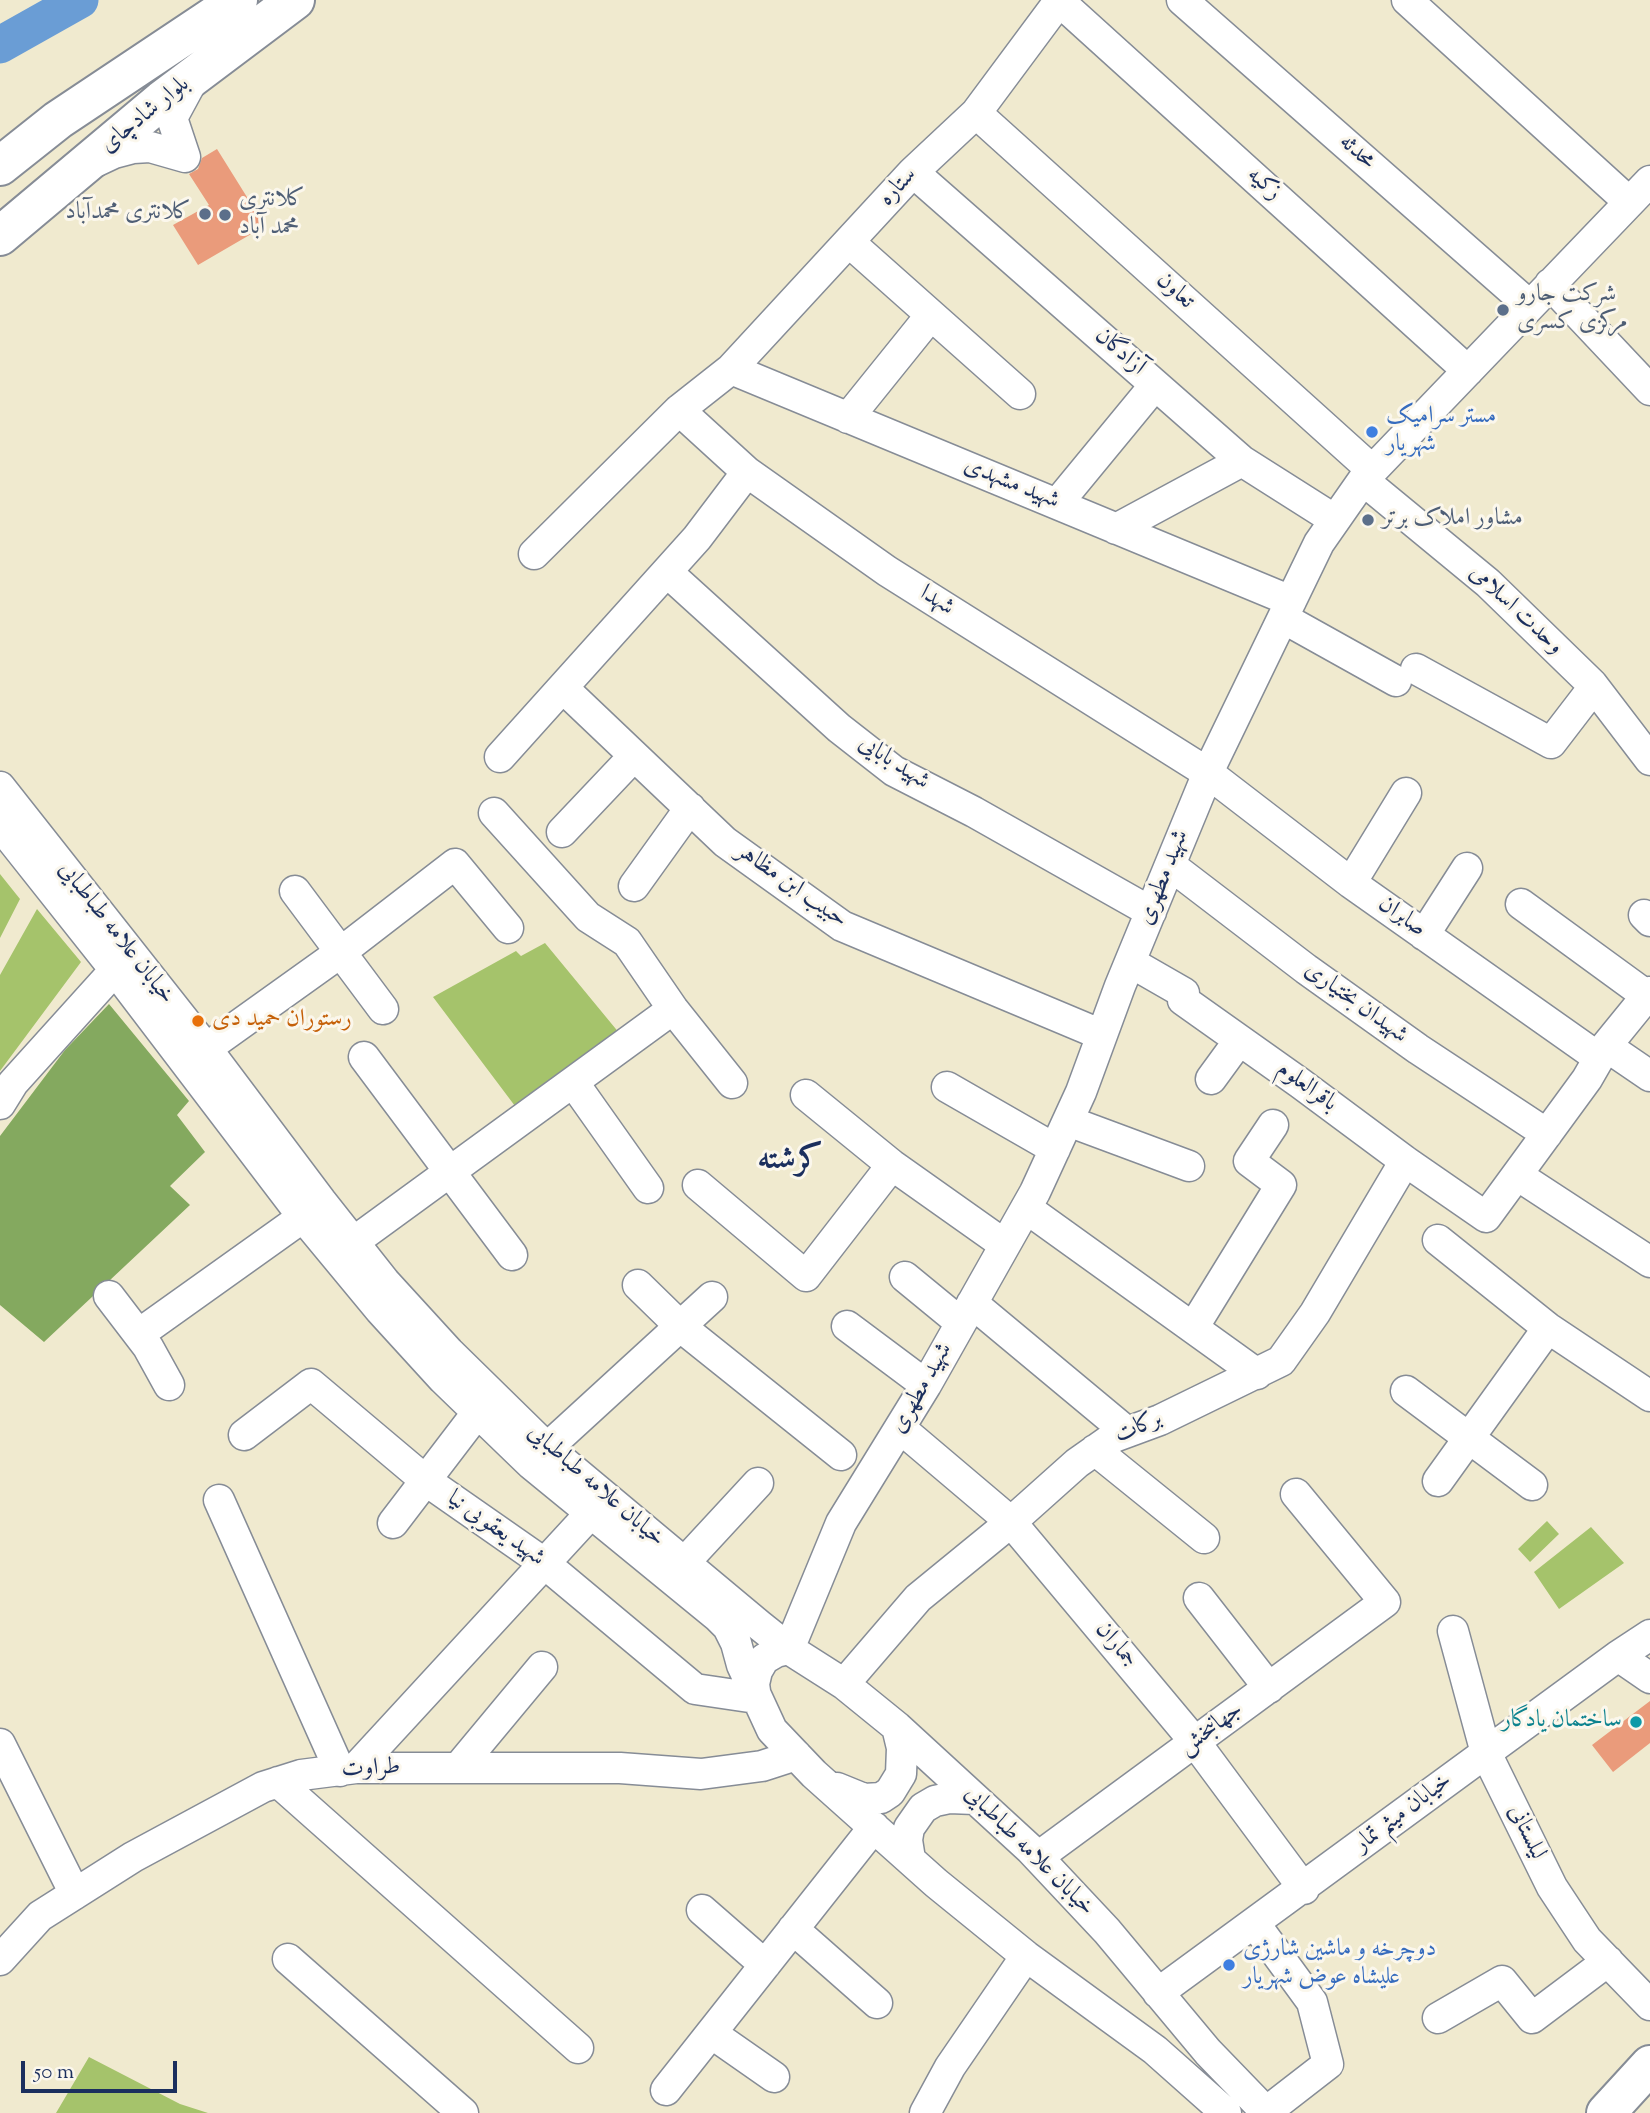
<!DOCTYPE html>
<meta charset="utf-8">
<style>
body{margin:0}
#map{position:relative;width:1650px;height:2113px;overflow:hidden;background:#f0eacf;font-family:"Sorts Mill Goudy",serif}
canvas{display:block}
.scale{position:absolute;left:21px;top:2061px;width:156px;height:32px;box-sizing:border-box;border:4px solid #1b2f5e;border-top:0;padding-left:9px;font-size:21px;line-height:24px;white-space:nowrap;color:#1b2f5e;-webkit-text-stroke:5px #fbf7ec;paint-order:stroke}
</style>
<div id="map">
<canvas width="1650" height="2113"></canvas>
<div class="scale">50 m</div>
</div>
<script>
const ctx = document.querySelector('canvas').getContext('2d');
ctx.lineJoin = 'round';
function fill(path, color) { ctx.fillStyle = color; ctx.fill(path, 'evenodd'); }
const toPath = rows => new Path2D(rows.map(r => 'M' + r).join(''));
function stroke(path, color, width, dash) { ctx.strokeStyle = color; ctx.lineWidth = width; ctx.lineCap = dash ? 'butt' : 'round'; ctx.setLineDash(dash || []); ctx.stroke(path); }
function label(font, color, halo, rows, align = 'center') {
  ctx.font = font + ' "Sorts Mill Goudy",Amiri,serif'; ctx.lineWidth = 6; ctx.setLineDash([]); ctx.textBaseline = 'middle'; ctx.strokeStyle = halo; ctx.fillStyle = color; for (const [text, x, y, turn = 0] of rows) {
    ctx.save(); ctx.translate(x, y); ctx.rotate((+turn || 0) * Math.PI / 180); ctx.textAlign = isNaN(turn) ? turn : align; if (halo) ctx.strokeText(text, 0, 0); ctx.fillText(text, 0, 0); ctx.restore();
  }
}
fill(toPath([
 [0,874,20,899,0,938],
 [37,909,81,962,0,1071,0,975],
 [545,943,620,1034,518,1110,433,997,516,951,521,956],
 [1547,1521,1559,1534,1530,1562,1518,1549],
 [1591,1527,1624,1563,1559,1609,1534,1572],
 [89,2057,180,2104,208,2113,56,2113]
]), '#a5c36b');
fill(toPath([
 [109,1004,189,1101,177,1115,205,1152,170,1186,190,1205,44,1342,0,1305,0,1136,65,1050]
]), '#84a95f');
stroke(toPath([
 [0,45,80,0]
]), '#6a9dd5', 37);
fill(toPath([
 [217,149,265,226,198,265,173,225,209,205,189,174,198,169,202,158],
 [1650,1701,1650,1743,1613,1772,1592,1745]
]), '#ea9b7b');
const minor = toPath([
 [1058,0,1468,371],
 [1182,0,1529,305],
 [1407,0,1629,202],
 [976,113,1372,470],
 [97,161,114,153,133,148,150,147,185,157,172,118,192,81],
 [913,172,1242,461,1335,520],
 [849,242,1020,394],
 [1550,284,1650,390],
 [731,369,1291,601],
 [679,410,747,472,887,571,1208,773,1351,883,1599,1058],
 [848,418,931,315],
 [1363,480,1488,583,1592,684,1650,760],
 [1057,504,1155,385],
 [1116,529,1242,461],
 [534,554,679,410,731,369,913,172,976,113,1060,0],
 [667,572,839,728,894,771,974,812,1151,912],
 [1283,618,1396,681],
 [1416,669,1551,743,1594,687],
 [563,688,725,842,842,926,1102,1035],
 [500,757,697,538,747,472],
 [0,787,206,1048,321,1201,385,1282,449,1352,547,1448,759,1625,789,1649,844,1684,897,1727,1030,1849,1107,1931,1208,2052,1267,2113],
 [494,813,588,917,627,942,673,1009,732,1083],
 [0,825,115,970,303,1217,380,1310,443,1379,531,1464,718,1617,728,1627,736,1643,742,1665,772,1730,814,1774,936,1883,1026,1956,1155,2050,1226,2113],
 [562,832,634,756],
 [1170,865,1306,969,1418,1049,1547,1134],
 [1351,883,1406,793],
 [634,886,690,808],
 [295,891,383,1009],
 [1521,904,1647,996],
 [1644,915,1650,921],
 [1424,935,1467,868],
 [1130,962,1184,993,1183,1000,1300,1083,1405,1161,1486,1217,1587,1079,1606,1046,1650,992],
 [1606,1046,1650,1076],
 [364,1057,512,1255],
 [190,1060,341,952,455,864,508,928],
 [1211,1079,1238,1042],
 [573,1082,648,1188],
 [947,1087,1055,1149],
 [806,1095,892,1165,1005,1245],
 [0,1104,13,1083,115,970],
 [1068,1121,1189,1166],
 [1517,1175,1650,1262],
 [698,1185,806,1276,892,1165],
 [1026,1208,1257,1374],
 [1438,1240,1548,1328,1650,1396],
 [337,1254,673,1009],
 [905,1277,961,1323],
 [638,1285,681,1327,841,1455],
 [109,1296,148,1347,169,1385],
 [972,1303,1127,1432],
 [847,1326,926,1385],
 [1193,1328,1281,1185,1249,1161,1273,1125],
 [139,1334,303,1217,317,1205],
 [1406,1391,1532,1485],
 [900,1428,1011,1522,1195,1742,1304,1889],
 [244,1435,311,1384,425,1480,544,1563,695,1689,756,1698,754,1684,757,1671,764,1659,776,1652,789,1649,841,1523,926,1385,1035,1192,1081,1092,1120,986,1210,768,1319,543,1363,480,1650,181],
 [1095,1450,1204,1538],
 [534,1460,712,1297],
 [1438,1481,1548,1328],
 [219,1500,340,1771],
 [393,1523,477,1413,490,1400],
 [684,1563,758,1483],
 [1199,1598,1269,1688],
 [1453,1631,1486,1753,1552,1887,1587,1940,1650,2005],
 [1618,1656,1650,1678],
 [844,1684,918,1598,1011,1522,1077,1463,1114,1437,1160,1420,1281,1361,1315,1313,1405,1161],
 [0,1744,75,1894],
 [356,1768,602,1501],
 [458,1768,542,1667],
 [278,1782,578,2048],
 [837,1788,864,1799,881,1798,890,1792,901,1774,902,1748,897,1727],
 [1038,1857,1385,1602,1296,1494],
 [910,1859,907,1840,909,1828,923,1808,935,1801,949,1798,975,1799],
 [702,1910,765,1965],
 [1255,1924,1312,2002,1328,2064,1266,2112],
 [793,1929,877,2003],
 [288,1959,463,2113],
 [0,1960,40,1916,133,1857,263,1787,301,1775,356,1768,620,1768,701,1774,762,1766,796,1755],
 [1158,1993,1618,1656,1650,1635],
 [1438,2018,1502,1981,1532,2018,1608,1961],
 [711,2033,774,2077],
 [666,2090,874,1827],
 [925,2113,950,2067,1026,1956]
]);
const major = toPath([
 [0,166,58,120,238,0],
 [0,236,162,100,295,0],
 [1606,2113,1650,2065]
]);
stroke(minor, '#868c96', 33);
stroke(major, '#868c96', 42);
stroke(minor, '#fff', 30);
stroke(major, '#fff', 38);
for (const [x, y, r, color] of [
 [205,214,7,"#5c6f8a"],
 [225,215,7,"#5c6f8a"],
 [1503,310,7,"#5c6f8a"],
 [1372,432,7,"#3f7fe0"],
 [1368,520,7,"#5c6f8a"],
 [198,1021,7,"#e8710a"],
 [1636,1722,7,"#0f9aa8"],
 [1229,1965,7,"#3f7fe0"]
]) { const dot = new Path2D(); dot.arc(x, y, r, 0, 2 * Math.PI); ctx.fillStyle = color; ctx.fill(dot); stroke(dot, '#fbf7ec', 2.5); }
label('24px', '#1b2f5e', '#fbf7ec', [
 ["بلوار شادچای",146,116,-39],
 ["محدثه",1356,153,41],
 ["زکیه",1263,185,42],
 ["ستاره",899,188,-47],
 ["تعاون",1174,292,42],
 ["آزادگان",1119,353,41],
 ["شهید مشهدی",1011,485,22],
 ["شهدا",936,602,32],
 ["وحدت اسلامی",1515,611,43],
 ["شهید بابایی",893,764,33],
 ["شهید مطهری",1165,878,-68],
 ["حبیب ابن مظاهر",791,887,35],
 ["صابران",1401,918,35],
 ["خیابان علامه طباطبایی",115,934,52],
 ["شهیدان بختیاری",1355,1004,36],
 ["باقرالعلوم",1306,1088,36],
 ["شهید مطهری",923,1389,-60],
 ["برکات",1139,1429,-23],
 ["خیابان علامه طباطبایی",595,1487,41],
 ["شهید یعقوبی نیا",495,1530,35],
 ["جماران",1115,1646,50],
 ["جهانبخش",1212,1730,-36],
 ["طراوت",371,1770,-3],
 ["خیابان میثم تمار",1404,1814,-37],
 ["لیلستانی",1525,1833,64],
 ["خیابان علامه طباطبایی",1028,1852,45]
]);
label('24px', '#4e5e75', '#fbf7ec', [
 ["کلانتری",239,201],
 ["محمد آباد",239,229],
 ["کلانتری محمدآباد",191,214,"right"],
 ["شرکت جارو",1517,296],
 ["مرکزی کسری",1517,324],
 ["مشاور املاک برتر",1382,520]
], 'left');
label('24px', '#366cbe', '#fbf7ec', [
 ["مستر سرامیک",1386,418],
 ["شهریار",1386,446],
 ["دوچرخه و ماشین شارژی",1243,1951],
 ["علیشاه عوض شهریار",1243,1979]
], 'left');
label('24px', '#c56008', '#fbf7ec', [
 ["رستوران حمید دی",212,1021]
], 'left');
label('24px', '#0d838f', '#fbf7ec', [
 ["ساختمان یادگار",1622,1722]
], 'right');
label('bold 32px', '#1b2f5e', '#fbf7ec', [
 ["کرشته",790,1163]
]);
</script>
